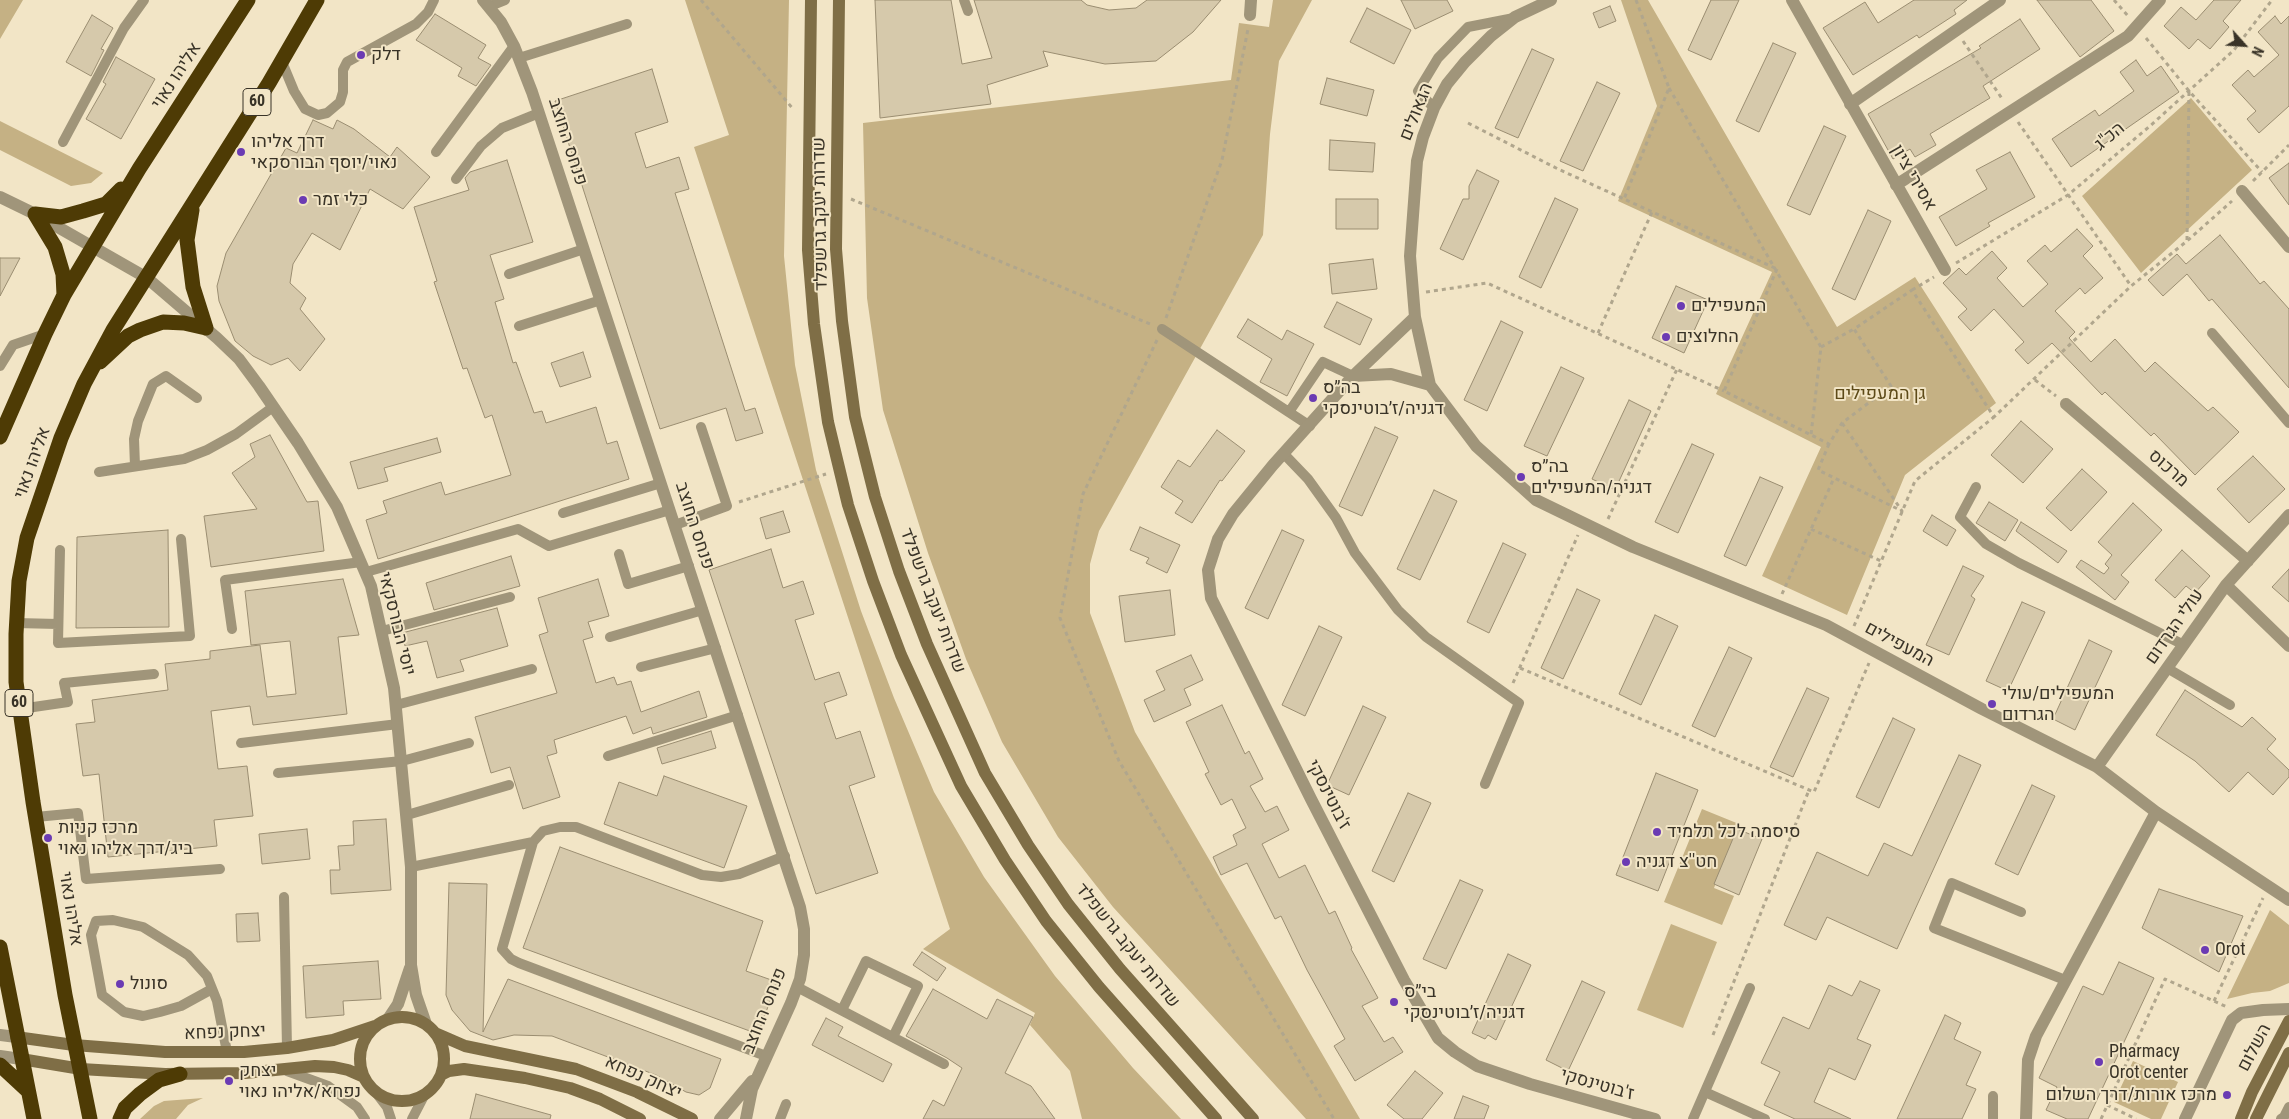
<!DOCTYPE html>
<meta charset="utf-8">
<style>
body{margin:0}
#map{position:relative;width:2289px;height:1119px;overflow:hidden;background:#f2e5c6;font-family:"Roboto Condensed",sans-serif}
canvas{display:block}
.north{position:absolute;left:2219px;top:20px;width:50px;height:50px;-webkit-text-stroke:4px #f2e5c6;paint-order:stroke;rotate:116deg;font-size:14px;font-weight:700;line-height:20px;text-align:center;color:#393327}
.north::after{content:'';display:block;margin:auto;width:18px;height:22px;background:#393327;clip-path:polygon(50% 0,100% 100%,50% 72%,0 100%)}
</style>
<div id="map">
<canvas width="2289" height="1119"></canvas>
<div class="north">N</div>
</div>
<script>
const ctx = document.querySelector('canvas').getContext('2d');
ctx.lineJoin = 'round';
function fill(path, color) { ctx.fillStyle = color; ctx.fill(path, 'evenodd'); }
const toPath = rows => new Path2D(rows.map(r => 'M' + r).join(''));
function stroke(path, color, width, dash) { ctx.strokeStyle = color; ctx.lineWidth = width; ctx.lineCap = dash ? 'butt' : 'round'; ctx.setLineDash(dash || []); ctx.stroke(path); }
function label(font, color, halo, rows, align = 'center') {
  ctx.font = font + ' "Roboto Condensed",Heebo,sans-serif'; ctx.lineWidth = 4; ctx.setLineDash([]); ctx.textBaseline = 'middle'; ctx.strokeStyle = halo; ctx.fillStyle = color; for (const [text, x, y, turn = 0] of rows) {
    ctx.save(); ctx.translate(x, y); ctx.rotate((+turn || 0) * Math.PI / 180); ctx.textAlign = isNaN(turn) ? turn : align; if (halo) ctx.strokeText(text, 0, 0); ctx.fillText(text, 0, 0); ctx.restore();
  }
}
fill(toPath([
 [0,0,23,0,0,39],
 [685,0,789,0,784,256,795,365,816,470,861,611,894,698,934,792,984,877,1055,976,1133,1068,1181,1119,1082,1119,1070,1071,1030,1025,1035,1013,923,949,950,929,694,147,729,135],
 [1273,0,1312,0,1279,61,1270,134,1263,235,1099,531,1090,564,1090,613,1135,732,1360,1119,1306,1119,1113,907,1058,837,1002,742,966,659,928,553,883,410,867,298,863,123,1231,80,1239,23,1269,27],
 [1621,0,1648,0,1837,327,1915,277,1996,403,1905,475,1847,615,1762,576,1821,447,1716,394,1772,272,1618,201,1657,106],
 [2191,98,2252,170,2141,273,2082,196],
 [0,121,103,173,91,183,71,186,0,150],
 [1702,809,1739,824,1714,888,1734,896,1722,925,1664,902],
 [2270,910,2289,925,2289,983,2270,991,2252,993,2227,999],
 [1671,924,1717,942,1683,1028,1637,1010],
 [2133,1061,2178,1082,2161,1119,2151,1119,2114,1102],
 [203,1098,188,1105,176,1119,140,1119,154,1106,164,1101]
]), '#c5b184');
const building = toPath([
 [875,0,951,0,962,64,992,58,974,0,1081,0,1087,5,1109,10,1136,8,1147,0,1221,0,1193,32,1156,61,1105,64,1043,51,1048,66,987,85,991,104,880,118,875,0],
 [1401,0,1447,0,1453,11,1415,29,1401,0],
 [1711,0,1739,0,1711,60,1688,50,1711,0],
 [1914,0,1967,0,1954,10,1956,14,1919,38,1917,35,1853,75,1823,28,1865,2,1878,23,1914,0],
 [2037,0,2091,0,2114,31,2080,57,2037,0],
 [2214,0,2241,0,2223,21,2229,27,2210,49,2198,39,2189,49,2164,26,2181,7,2196,20,2214,0],
 [1610,6,1616,21,1599,28,1593,13,1610,6],
 [1367,8,1411,30,1394,64,1350,42,1367,8],
 [435,14,486,45,478,58,491,65,476,86,458,76,462,68,416,40,435,14],
 [92,15,113,28,101,49,104,50,91,76,66,62,92,15],
 [2275,16,2281,24,2289,16,2289,106,2259,133,2247,119,2256,111,2232,85,2248,70,2254,77,2279,55,2258,32,2275,16],
 [2020,19,2040,49,1983,86,1990,98,1930,134,1936,145,1915,157,1910,149,1893,159,1868,114,1981,48,1979,46,2020,19],
 [1773,43,1796,53,1759,132,1736,121,1773,43],
 [1532,49,1554,59,1518,138,1495,128,1532,49],
 [116,57,155,79,121,139,86,119,106,84,103,82,116,57],
 [2136,60,2147,76,2161,66,2179,92,2071,167,2052,139,2095,110,2099,116,2134,91,2120,72,2136,60],
 [652,69,668,122,635,133,646,168,679,157,689,189,675,193,745,411,755,408,763,433,736,441,726,408,660,429,555,101,652,69],
 [1327,78,1374,90,1367,116,1320,104,1327,78],
 [1597,82,1620,93,1583,171,1560,161,1597,82],
 [313,120,333,129,337,120,354,129,390,157,397,147,430,177,403,209,370,189,340,250,312,233,293,264,290,283,306,298,300,309,325,339,300,371,288,358,271,365,253,356,235,341,219,301,217,286,226,253,286,148,297,153,313,120],
 [1824,126,1846,136,1810,215,1787,205,1824,126],
 [1330,140,1375,143,1373,172,1329,170,1330,140],
 [2010,152,2035,197,1988,223,1990,226,1956,246,1939,217,1987,189,1976,170,2010,152],
 [507,160,533,242,490,255,504,299,495,302,513,363,516,362,534,413,542,411,546,423,596,407,607,444,617,441,629,479,378,559,366,520,387,513,383,501,441,482,445,495,511,475,492,415,485,418,467,368,463,369,434,282,437,281,414,207,469,190,465,178,470,172,507,160],
 [2289,163,2289,205,2269,178,2289,163],
 [1477,170,1499,181,1463,260,1440,249,1463,199,1469,199,1469,186,1477,170],
 [1555,198,1578,209,1541,288,1519,277,1555,198],
 [1336,199,1378,199,1378,229,1336,229,1336,199],
 [1868,210,1891,221,1855,300,1832,289,1868,210],
 [2077,229,2093,246,2083,256,2103,278,2085,294,2080,288,2055,311,2075,332,2069,338,2091,362,2115,339,2145,372,2155,362,2208,411,2213,407,2239,432,2195,475,2154,433,2151,436,2105,392,2102,395,2052,343,2028,364,2015,350,2024,342,1994,309,1971,331,1958,317,1967,309,1943,283,1959,268,1966,275,1992,251,2007,268,1997,278,2023,307,2048,284,2027,261,2045,245,2051,252,2077,229],
 [2220,235,2260,284,2264,281,2289,309,2289,388,2212,299,2209,301,2187,274,2163,296,2148,280,2177,254,2186,264,2220,235],
 [0,258,20,258,0,296,0,258],
 [1373,259,1377,289,1332,294,1329,264,1373,259],
 [1676,286,1708,300,1684,353,1652,338,1676,286],
 [1337,302,1372,319,1360,345,1324,327,1337,302],
 [1248,319,1282,340,1287,330,1314,344,1287,396,1260,382,1272,359,1237,337,1248,319],
 [1501,321,1523,332,1487,411,1464,400,1501,321],
 [583,352,591,377,560,387,551,363,583,352],
 [1561,367,1584,378,1547,456,1524,446,1561,367],
 [1629,400,1651,411,1615,490,1592,479,1629,400],
 [2021,421,2053,449,2023,483,1991,455,2021,421],
 [1375,427,1398,437,1362,516,1339,506,1375,427],
 [1217,430,1245,451,1222,481,1220,480,1192,523,1175,513,1183,501,1161,487,1178,460,1190,467,1217,430],
 [270,435,307,502,318,501,324,551,211,567,204,516,257,509,232,473,255,457,250,444,270,435],
 [437,438,441,452,384,468,388,481,358,489,350,462,437,438],
 [1692,444,1714,454,1678,533,1655,522,1692,444],
 [2253,456,2285,489,2249,523,2217,489,2253,456],
 [2082,469,2107,492,2071,531,2046,508,2082,469],
 [1760,477,1783,487,1746,566,1724,556,1760,477],
 [1434,490,1457,501,1420,580,1397,569,1434,490],
 [1989,502,2018,520,2005,541,1976,523,1989,502],
 [2133,503,2162,530,2121,575,2129,582,2115,600,2076,567,2081,560,2104,574,2109,568,2105,564,2112,555,2098,542,2133,503],
 [783,511,790,532,766,539,760,518,783,511],
 [1932,515,1956,530,1947,546,1923,531,1932,515],
 [2021,522,2067,551,2058,563,2016,531,2021,522],
 [1140,527,1180,545,1167,573,1146,563,1149,558,1130,550,1140,527],
 [168,530,169,627,76,628,77,537,168,530],
 [1282,530,1304,540,1268,619,1245,608,1282,530],
 [1503,543,1526,554,1489,633,1467,622,1503,543],
 [771,549,783,588,803,581,814,614,795,620,815,680,839,672,847,695,824,703,836,739,860,731,875,777,849,786,878,873,816,894,709,570,771,549],
 [2182,550,2210,576,2195,593,2186,586,2175,598,2155,580,2182,550],
 [511,556,520,586,434,610,426,583,511,556],
 [1963,566,1984,576,1971,596,1975,599,1949,655,1926,645,1963,566],
 [2289,569,2289,602,2272,587,2289,569],
 [343,579,359,635,338,637,347,714,253,725,250,706,211,711,218,769,247,766,253,816,214,820,217,846,108,857,99,774,83,776,76,724,95,722,92,700,168,690,165,664,210,659,210,651,260,645,267,697,296,694,290,641,251,645,245,591,343,579],
 [598,579,609,616,588,622,593,637,583,640,596,683,614,677,617,685,631,681,641,712,699,691,707,717,653,734,651,727,633,734,626,716,554,740,557,753,547,756,560,797,523,809,510,767,491,773,475,717,557,693,539,635,548,632,538,598,598,579],
 [1577,589,1600,600,1563,679,1541,668,1577,589],
 [1170,590,1175,635,1125,642,1119,596,1170,590],
 [2022,602,2045,612,2008,691,1986,681,2022,602],
 [497,608,508,646,460,660,464,671,437,678,427,641,405,646,402,633,497,608],
 [1655,615,1678,626,1641,705,1619,694,1655,615],
 [1319,626,1342,637,1305,716,1282,705,1319,626],
 [2089,640,2112,651,2075,730,2053,719,2089,640],
 [1729,647,1752,658,1715,737,1692,726,1729,647],
 [1191,655,1203,680,1184,689,1191,705,1154,722,1144,700,1165,690,1156,671,1191,655],
 [1807,688,1829,698,1793,777,1770,767,1807,688],
 [2185,690,2242,727,2252,717,2276,739,2267,749,2289,770,2289,777,2273,795,2248,772,2229,792,2195,761,2156,735,2185,690],
 [1222,705,1245,754,1249,751,1263,779,1250,786,1265,812,1277,806,1289,830,1262,844,1279,878,1305,865,1329,914,1335,911,1352,948,1351,949,1378,998,1362,1006,1384,1042,1393,1037,1403,1052,1355,1081,1334,1046,1345,1039,1307,970,1281,916,1275,919,1247,863,1221,875,1213,857,1237,845,1233,835,1246,828,1232,799,1221,805,1205,774,1209,772,1186,722,1222,705],
 [1363,706,1386,717,1349,795,1327,785,1363,706],
 [1893,718,1915,729,1879,808,1856,797,1893,718],
 [711,731,716,748,662,764,657,748,711,731],
 [1959,755,1981,765,1897,949,1827,917,1816,940,1784,925,1817,852,1868,876,1884,843,1912,856,1959,755],
 [1656,773,1698,790,1658,891,1616,875,1656,773],
 [664,776,747,806,724,868,604,824,619,782,657,796,664,776],
 [2032,785,2055,796,2018,875,1995,864,2032,785],
 [1408,793,1431,803,1394,882,1372,871,1408,793],
 [386,819,391,890,331,894,330,870,340,870,338,846,354,845,353,821,386,819],
 [307,829,310,859,262,864,259,834,307,829],
 [1737,829,1762,839,1739,895,1714,884,1737,829],
 [560,847,763,921,746,971,777,982,758,1034,523,948,560,847],
 [1460,880,1483,890,1446,969,1423,959,1460,880],
 [449,883,487,884,483,1032,508,979,721,1059,710,1088,699,1095,686,1092,656,1075,552,1036,514,1035,493,1040,470,1031,452,1010,446,995,449,883],
 [2159,889,2243,916,2219,972,2142,928,2159,889],
 [258,913,260,941,237,942,236,914,258,913],
 [922,952,946,968,937,981,913,965,922,952],
 [1508,954,1531,965,1496,1040,1488,1035,1485,1039,1472,1033,1508,954],
 [378,961,381,999,343,1001,344,1015,306,1018,303,966,378,961],
 [2119,962,2154,978,2088,1119,2067,1119,2046,1110,2057,1087,2039,1078,2083,986,2103,995,2119,962],
 [1582,981,1605,992,1568,1071,1546,1060,1582,981],
 [1860,981,1880,990,1857,1039,1871,1045,1855,1080,1829,1068,1814,1102,1851,1119,1795,1119,1764,1105,1780,1072,1761,1063,1783,1017,1809,1029,1829,985,1852,996,1860,981],
 [933,989,987,1019,997,999,1033,1017,1005,1073,1031,1086,1055,1119,923,1119,933,1100,944,1106,962,1068,947,1058,906,1036,933,989],
 [1945,1015,1961,1023,1954,1039,1981,1052,1966,1085,1976,1089,1962,1119,1897,1119,1945,1015],
 [826,1018,843,1027,838,1036,892,1064,883,1082,812,1045,826,1018],
 [1415,1071,1443,1093,1422,1119,1404,1119,1387,1105,1415,1071],
 [476,1094,551,1115,550,1119,470,1119,476,1094],
 [1463,1096,1489,1106,1484,1119,1454,1119,1463,1096]
]);
fill(building, '#d6c9ab');
stroke(building, '#9a8d71', 1);
stroke(toPath([
 [701,0,794,110],
 [1636,0,1669,88,1624,199,1777,269],
 [2114,0,2128,16],
 [2146,38,2189,91,2262,172],
 [1963,41,2003,100],
 [1669,88,1821,347,1811,435],
 [2018,122,2131,286],
 [1468,123,1558,169,1624,199],
 [2253,181,2289,145],
 [851,199,1150,324],
 [2187,240,2189,91],
 [1956,263,2068,195,2150,126,2234,50,2272,0],
 [1777,269,1724,391,1829,444,1842,423,1891,386,1854,329,1912,290,1994,417,2131,286,2187,241,2232,201],
 [1912,290,1934,277],
 [1426,292,1487,283,1724,391],
 [1166,318,1222,160,1248,29],
 [1598,333,1652,212],
 [1157,340,1083,494,1060,618,1119,761,1334,1119],
 [1821,347,1854,329],
 [2035,380,2056,396],
 [1829,444,1818,470,1902,511,1842,423],
 [739,502,826,474],
 [1608,519,1677,369],
 [1811,529,1881,561],
 [1782,594,1834,478],
 [1854,626,1915,481,1994,417],
 [1520,668,1814,792,1869,663],
 [1513,683,1578,535],
 [2214,1001,2263,898],
 [1713,1035,1809,790],
 [2107,1105,2136,1119],
 [2101,1119,2165,979,2227,1007]
]), '#b0a68d', 3, [4, 4]);
stroke(toPath([
 [964,0,968,11],
 [490,6,505,0],
 [519,58,627,24],
 [282,62,294,91,305,109,318,115,327,113,340,102,343,92,343,70,347,62,416,24,428,12,434,0],
 [1434,108,1418,91,1438,58,1468,27,1514,18],
 [63,142,124,28,144,0],
 [436,152,514,46],
 [456,179,481,146,502,128,539,113],
 [509,274,584,249],
 [519,326,601,300],
 [1162,329,1310,426],
 [2212,333,2289,423],
 [0,366,13,345,45,334],
 [1289,412,1323,362,1353,376],
 [1284,454,1308,479,1336,518,1355,553,1398,610,1426,637,1519,703,1485,784],
 [135,466,134,439,138,421,153,384,166,376,197,398],
 [99,472,184,459,207,450,236,434,273,407],
 [1976,487,1960,517,1986,544,2019,563,2184,645],
 [563,513,661,483],
 [675,525,727,506,701,427],
 [60,550,58,643,190,636,181,539],
 [619,554,628,584,689,566],
 [366,572,518,529,549,546,670,510],
 [16,623,58,624],
 [232,629,225,580,361,562],
 [382,631,510,597],
 [610,637,703,610],
 [641,667,716,648],
 [2167,668,2230,705],
 [396,705,532,669],
 [20,709,68,702,64,683,154,674],
 [241,743,398,724],
 [608,756,738,715],
 [278,773,402,761,469,743],
 [407,815,509,785],
 [36,817,78,813,86,879,220,869],
 [411,867,533,842],
 [284,897,287,1048],
 [2021,912,1952,883,1934,928,2065,980],
 [797,987,944,1064],
 [212,989,181,1006,160,1012,143,1016,124,1012,102,995,91,935,96,921,113,920,143,927,188,955,207,976,217,1001,227,1052],
 [842,1010,866,961,918,986,893,1037],
 [766,1056,519,963,511,959,502,949,533,842,543,831,560,827,576,827,702,875,721,877,739,874,785,856],
 [287,1071,328,1086,357,1107,365,1119],
 [1705,1092,1765,1119],
 [377,1094,387,1107,391,1119],
 [1993,1096,1993,1119],
 [412,1119,425,1094],
 [780,1119,786,1104],
 [1693,1119,1750,988],
 [2281,1119,2284,1117,2289,1107]
]), '#a0957a', 10);
stroke(toPath([
 [483,0,501,22,514,46,532,92,800,907,804,929,804,955,800,979,791,1003,752,1089,746,1119],
 [1551,0,1515,17,1491,36,1465,62,1447,84,1434,108,1423,137,1417,161,1410,256,1415,317,1430,385,1476,446,1536,500,1633,547,1826,625,1982,709,2097,767,2156,812,2289,900],
 [1792,0,1945,270],
 [1250,15,1251,0],
 [1850,104,2000,0],
 [1896,185,2128,36,2160,0],
 [2242,191,2289,247],
 [0,197,35,214,147,278,217,338,239,359,259,386,298,443,337,507,371,586,394,688,411,867,411,965,416,995,426,1024],
 [1415,317,1353,376,1273,465,1233,514,1218,539,1208,570,1211,598,1311,799,1404,980,1438,1038,1455,1052,1477,1066,1530,1084,1655,1119],
 [1353,376,1391,374,1430,385],
 [2066,404,2248,561],
 [2226,585,2289,646],
 [2097,767,2226,585,2289,515],
 [388,1019,398,1004,410,968],
 [0,1035,16,1037],
 [0,1056,21,1059],
 [720,1119,752,1081],
 [2026,1119,2028,1060,2036,1036,2156,812],
 [2185,1119,2232,1020,2241,1013,2263,1010,2289,1009]
]), '#a0957a', 12);
stroke(toPath([
 [811,0,808,250,814,324,828,422,848,505,873,581,901,655,961,786,1005,860,1046,921,1099,987,1216,1119],
 [839,0,836,249,842,321,855,417,875,497,899,571,927,644,985,773,1028,845,1068,904,1120,969,1253,1119],
 '360 1059a42 42 0 1 1 84 0a42 42 0 1 1-84 0Z',
 [435,1033,465,1046,576,1069,637,1092,692,1119],
 [16,1037,74,1045,165,1052,244,1052,287,1048,333,1040,375,1026],
 [21,1059,81,1069,165,1074,245,1073,315,1066,334,1067,348,1070,364,1077],
 [441,1075,449,1071,464,1069,525,1078,570,1088,600,1099,640,1119],
 [2241,1119,2252,1092,2289,1021],
 [2256,1119,2289,1053]
]), '#7f6e46', 12);
stroke(toPath([
 [192,210,187,240,193,287,206,328],
 [35,214,61,217,83,211,106,204,121,189],
 [35,214,55,247,63,274,64,295],
 [100,362,128,336,140,330,163,322,184,323,206,328],
 [0,437,45,334,64,295,139,169,248,0],
 [0,947,34,1119],
 [0,1065,28,1091],
 [90,1119,65,995,33,802,16,682,16,634,19,581,27,538,61,438,84,384,113,330,269,83,317,0],
 [120,1119,125,1108,140,1094,159,1080,180,1074]
]), '#4e3b05', 15);
for (const [x, y, r, color] of [
 [361,55,5,"#6b3bb3"],
 [241,152,5,"#6b3bb3"],
 [303,200,5,"#6b3bb3"],
 [1681,306,5,"#6b3bb3"],
 [1666,337,5,"#6b3bb3"],
 [1313,398,5,"#6b3bb3"],
 [1521,477,5,"#6b3bb3"],
 [1992,704,5,"#6b3bb3"],
 [1657,832,5,"#6b3bb3"],
 [48,838,5,"#6b3bb3"],
 [1626,862,5,"#6b3bb3"],
 [2205,950,5,"#6b3bb3"],
 [120,984,5,"#6b3bb3"],
 [1394,1002,5,"#6b3bb3"],
 [2099,1062,5,"#6b3bb3"],
 [229,1081,5,"#6b3bb3"],
 [2227,1095,5,"#6b3bb3"]
]) { const dot = new Path2D(); dot.arc(x, y, r, 0, 2 * Math.PI); ctx.fillStyle = color; ctx.fill(dot); stroke(dot, '#f2e5c6', 2); }
for (const [x, y, w] of [
 [257,102,28],
 [19,703,28]
]) { const box = new Path2D(); box.roundRect(x - w / 2, y - 13.5, w, 27, 4); ctx.fillStyle = '#f2e5c6'; ctx.fill(box); stroke(box, '#393327', 1); }
label('bold 16px', '#393327', null, [
 ["60",257,102],
 ["60",19,703]
]);
label('18px', '#393327', '#f2e5c6', [
 ["דלק",371,55],
 ["דרך אליהו",251,142],
 ["נאוי/יוסף הבורסקאי",251,163],
 ["כלי זמר",313,200],
 ["המעפילים",1691,306],
 ["החלוצים",1676,337],
 ["בה״ס",1323,388],
 ["דגניה/ז׳בוטינסקי",1323,409],
 ["בה״ס",1531,467],
 ["דגניה/המעפילים",1531,488],
 ["המעפילים/עולי",2002,694],
 ["הגרדום",2002,715],
 ["מרכז קניות",58,828],
 ["ביג/דרך אליהו נאוי",58,849],
 ["סיסמה לכל תלמיד",1667,832],
 ["חט''צ דגניה",1636,862],
 ["Orot",2215,950],
 ["סונול",130,984],
 ["בי״ס",1404,992],
 ["דגניה/ז׳בוטינסקי",1404,1013],
 ["Pharmacy",2109,1052],
 ["Orot center",2109,1073],
 ["יצחק",239,1071],
 ["נפחא/אליהו נאוי",239,1092],
 ["מרכז אורות/דרך השלום",2217,1095,"right"]
], 'left');
label('18px', '#393327', '#f2e5c6', [
 ["אליהו נאוי",177,76,-57],
 ["הגאולים",1417,112,-68],
 ["הכ\"ג",2110,137,-40],
 ["פנחס החוצב",567,142,72],
 ["אסירי ציון",1913,178,60],
 ["שדרות יעקב גרשפלד",821,214,-91],
 ["אליהו נאוי",33,463,-70],
 ["מרכוס",2168,469,41],
 ["פנחס החוצב",694,526,72],
 ["שדרות יעקב גרשפלד",932,601,69],
 ["יוסי הבורסקאי",396,624,76],
 ["עולי הגרדום",2175,627,-55],
 ["המעפילים",1899,645,28],
 ["ז'בוטינסקי",1328,795,63],
 ["אליהו נאוי",70,909,81],
 ["שדרות יעקב גרשפלד",1127,946,51],
 ["פנחס החוצב",765,1011,-68],
 ["יצחק נפחא",225,1033,-2],
 ["השלום",2255,1048,-62],
 ["יצחק נפחא",643,1078,24],
 ["ז'בוטינסקי",1597,1085,16]
]);
label('18px', '#5d4a18', '#f2e5c6', [
 ["גן המעפילים",1880,394]
]);
</script>
